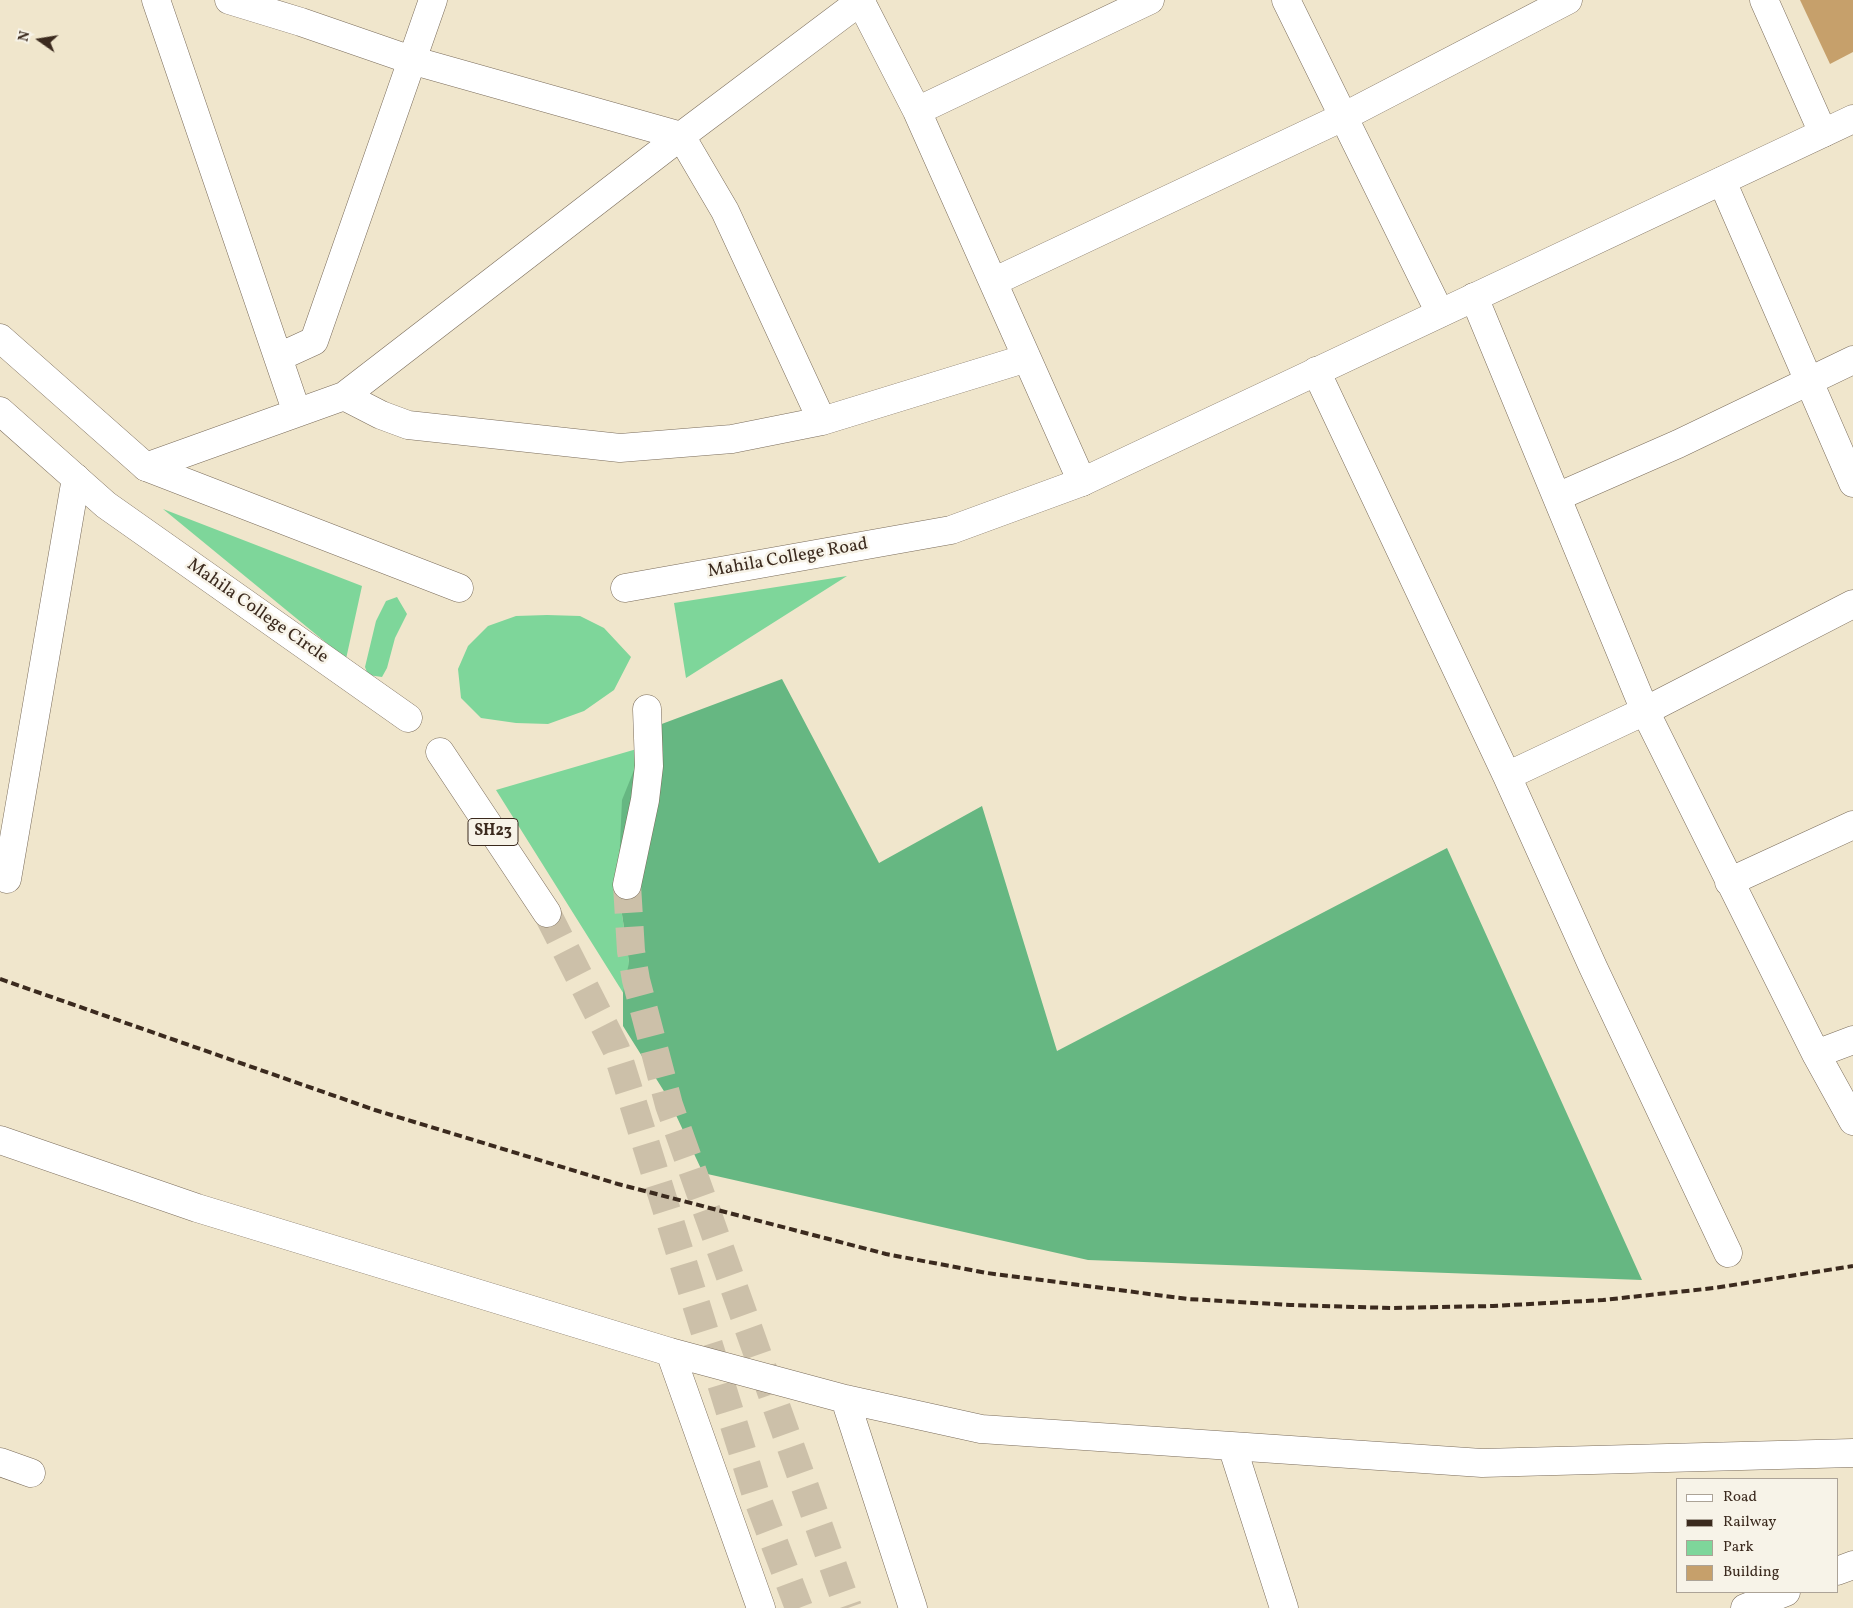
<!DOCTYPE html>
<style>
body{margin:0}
#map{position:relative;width:1853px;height:1608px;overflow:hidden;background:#f0e6cc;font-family:Vollkorn,serif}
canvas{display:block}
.legend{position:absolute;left:1676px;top:1478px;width:162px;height:115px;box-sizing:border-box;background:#f7f3e8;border:1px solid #aca397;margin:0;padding:6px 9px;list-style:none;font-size:15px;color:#3b2a1e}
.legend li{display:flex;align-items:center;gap:10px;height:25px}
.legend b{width:25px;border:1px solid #aca397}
.north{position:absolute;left:15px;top:15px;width:50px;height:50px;-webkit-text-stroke:4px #f7f3e8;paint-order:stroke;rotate:283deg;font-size:14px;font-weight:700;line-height:20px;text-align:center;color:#3b2a1e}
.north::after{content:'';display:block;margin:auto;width:18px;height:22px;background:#3b2a1e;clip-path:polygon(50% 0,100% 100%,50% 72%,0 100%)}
</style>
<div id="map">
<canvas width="1853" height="1608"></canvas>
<ul class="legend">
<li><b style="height:6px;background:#fff"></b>Road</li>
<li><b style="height:6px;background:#3b2a1e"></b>Railway</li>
<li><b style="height:14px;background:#7ed69a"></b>Park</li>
<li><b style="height:14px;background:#c6a06b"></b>Building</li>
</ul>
<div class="north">N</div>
</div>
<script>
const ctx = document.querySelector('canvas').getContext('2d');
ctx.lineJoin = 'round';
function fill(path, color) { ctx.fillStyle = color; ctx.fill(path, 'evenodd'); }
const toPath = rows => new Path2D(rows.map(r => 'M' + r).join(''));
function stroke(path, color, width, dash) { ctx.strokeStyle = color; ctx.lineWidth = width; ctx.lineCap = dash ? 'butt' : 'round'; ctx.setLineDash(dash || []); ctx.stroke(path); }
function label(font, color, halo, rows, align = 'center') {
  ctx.font = font + ' Vollkorn,serif'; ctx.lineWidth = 5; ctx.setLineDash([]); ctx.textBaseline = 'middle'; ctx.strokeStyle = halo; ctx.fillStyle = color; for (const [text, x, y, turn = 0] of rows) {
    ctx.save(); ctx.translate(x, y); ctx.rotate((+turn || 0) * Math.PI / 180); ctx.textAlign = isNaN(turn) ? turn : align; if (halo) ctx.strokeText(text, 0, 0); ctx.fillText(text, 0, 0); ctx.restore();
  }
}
fill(toPath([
 [163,509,362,586,346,659],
 [847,576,686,678,674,603],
 [397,597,407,614,395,638,387,668,382,677,368,675,365,667,376,621,386,601],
 [547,615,580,616,604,628,631,657,614,690,584,711,548,724,516,723,481,718,461,698,458,669,468,646,488,626,516,616],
 [647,746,618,887,629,962,627,999,496,790]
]), '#7ed69a');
fill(toPath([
 [782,679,879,863,982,806,1057,1051,1447,848,1642,1280,1088,1260,703,1173,667,1096,623,1026,623,993,629,962,618,887,622,800,651,728]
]), '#66b782');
fill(toPath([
 [1800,0,1853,0,1853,52,1830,64]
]), '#c6a06b');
stroke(toPath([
 [627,885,631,951,636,980,669,1105,848,1608],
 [547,913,616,1049,756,1495,799,1608]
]), '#ccc0a9', 28, [28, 14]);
const minor = toPath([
 [156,0,297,413],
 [229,0,301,22,411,60,681,136,725,211,822,421,732,439,620,448,408,425,381,415,344,396],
 [860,0,917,111,1082,482],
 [1286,0,1440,313],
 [1764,0,1823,133],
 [917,111,1150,0],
 [1722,181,1853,483],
 [993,282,1343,117,1568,0],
 [1474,297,1645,711,1816,1054,1853,1121],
 [279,357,314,341,433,0],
 [1316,371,1507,776,1645,711,1853,604],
 [822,421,1027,358],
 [146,467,344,396,681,136,862,0],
 [1557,497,1678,444,1853,360],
 [1507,776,1593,967,1728,1253],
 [7,879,76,478],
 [1729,882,1853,825],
 [1816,1054,1853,1040],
 [0,1140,197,1208,670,1352,845,1399,981,1429,1482,1463,1853,1453],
 [670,1352,761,1608],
 [845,1399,913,1608],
 [1232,1446,1284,1608],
 [0,1462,31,1473],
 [1837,1571,1853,1565],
 [1745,1608,1786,1592]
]);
const major = toPath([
 [0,338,146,467,459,588],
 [0,411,106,505,408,718],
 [625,588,951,530,1082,482,1853,119],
 [440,752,547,913],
 [627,885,645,800,649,766,647,709]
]);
stroke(minor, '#7a6c5b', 29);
stroke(major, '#7a6c5b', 29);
stroke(minor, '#fff', 28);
stroke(major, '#fff', 28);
stroke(toPath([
 [0,979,375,1110,618,1184,886,1254,987,1273,1188,1299,1290,1305,1391,1308,1493,1306,1603,1300,1714,1288,1853,1266]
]), '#3b2a1e', 4, [8, 4]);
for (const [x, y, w] of [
 [493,832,50]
]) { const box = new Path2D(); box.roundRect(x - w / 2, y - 13.5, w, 27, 4); ctx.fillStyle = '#f7f3e8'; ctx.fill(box); stroke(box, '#3b2a1e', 1); }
label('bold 16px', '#3b2a1e', null, [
 ["SH23",493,832]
]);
label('18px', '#3b2a1e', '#f7f3e8', [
 ["Mahila College Road",788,559,-10],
 ["Mahila College Circle",257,612,35]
]);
</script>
